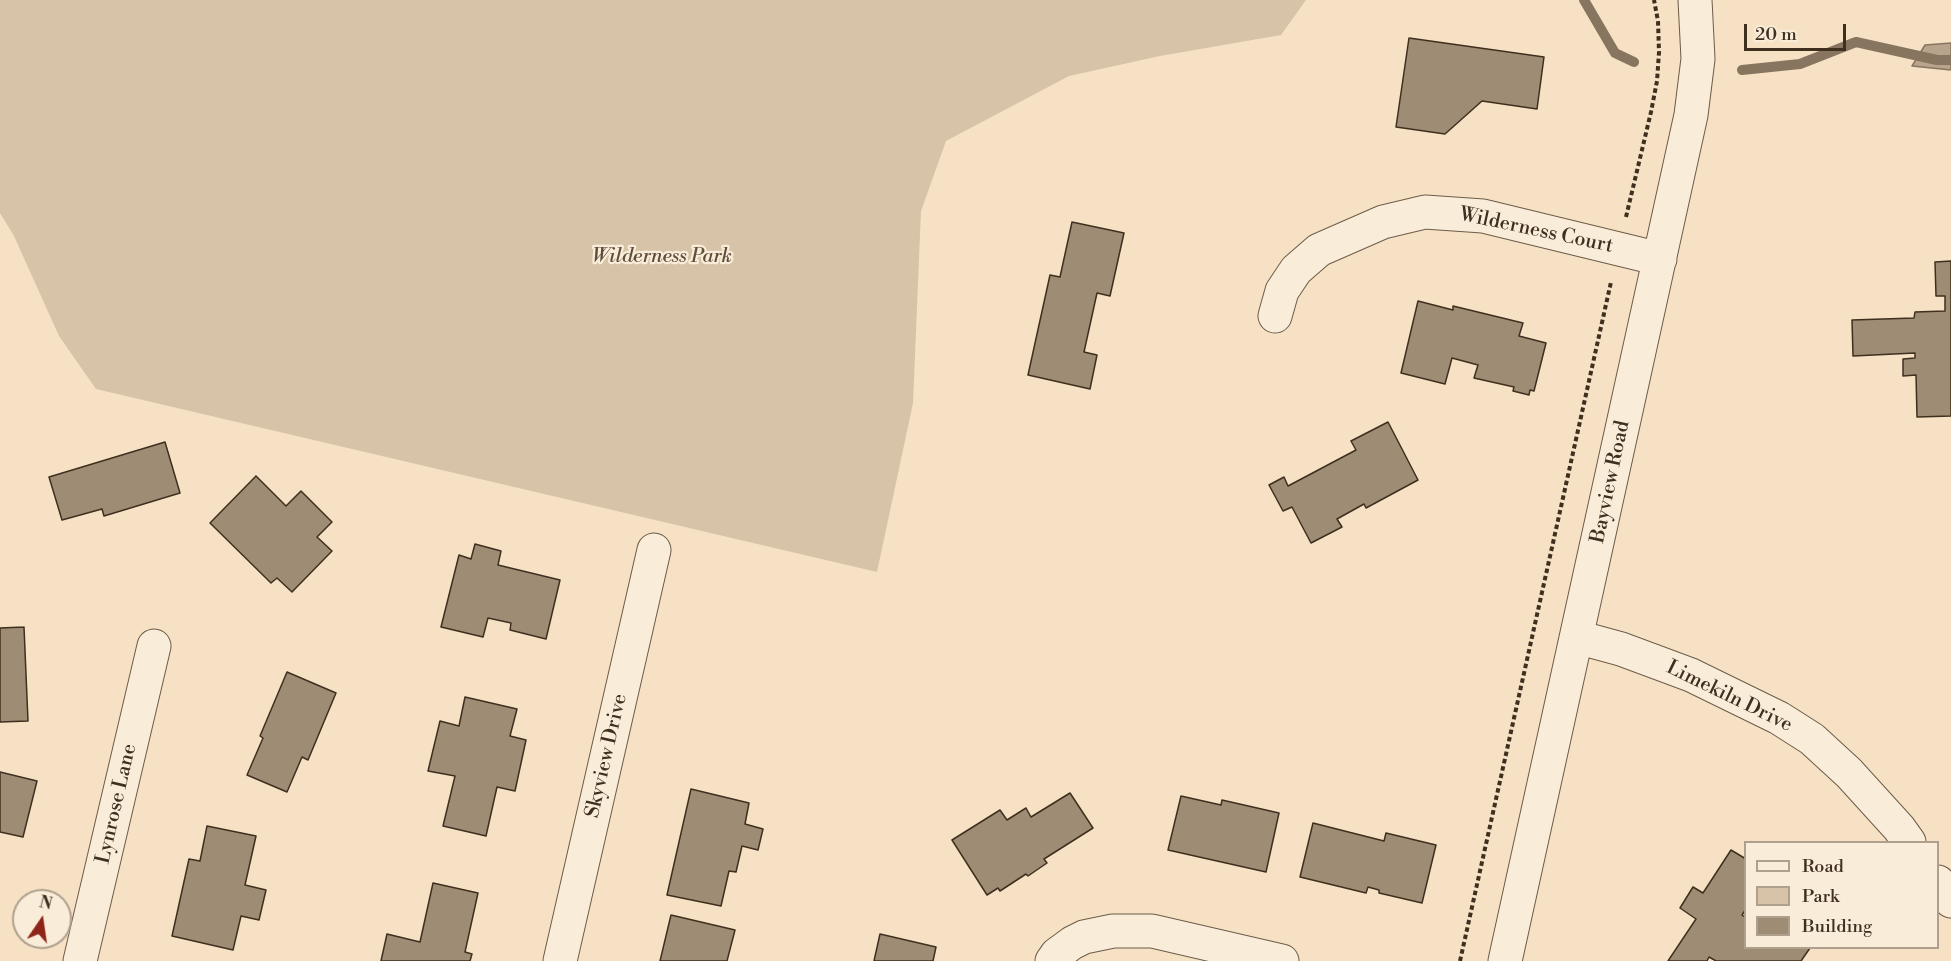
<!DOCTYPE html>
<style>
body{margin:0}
#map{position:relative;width:1951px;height:961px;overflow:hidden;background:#f6e1c4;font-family:"Libre Bodoni",serif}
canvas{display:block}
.legend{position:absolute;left:1744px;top:841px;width:195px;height:108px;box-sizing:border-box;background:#f9ecd9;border:2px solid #afa08e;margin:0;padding:8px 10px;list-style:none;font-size:18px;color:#3f2f1e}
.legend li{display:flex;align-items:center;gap:12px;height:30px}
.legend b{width:30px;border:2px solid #afa08e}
.north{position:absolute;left:12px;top:889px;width:60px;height:60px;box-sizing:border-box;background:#f9ecd9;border:2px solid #afa08e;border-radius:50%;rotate:13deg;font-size:16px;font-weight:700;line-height:24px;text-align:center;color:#3f2f1e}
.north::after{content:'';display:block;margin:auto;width:21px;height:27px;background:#8f2418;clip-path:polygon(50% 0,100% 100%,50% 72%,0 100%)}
.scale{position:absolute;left:1744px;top:24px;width:102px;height:27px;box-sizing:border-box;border:3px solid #3f2f1e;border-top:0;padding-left:8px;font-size:18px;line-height:21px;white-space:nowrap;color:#3f2f1e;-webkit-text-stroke:4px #f9ecd9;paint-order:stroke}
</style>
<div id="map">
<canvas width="1951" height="961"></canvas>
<ul class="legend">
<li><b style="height:8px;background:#f9ecd9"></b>Road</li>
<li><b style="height:16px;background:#d7c3a8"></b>Park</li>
<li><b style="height:16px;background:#9e8c74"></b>Building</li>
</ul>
<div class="north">N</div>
<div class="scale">20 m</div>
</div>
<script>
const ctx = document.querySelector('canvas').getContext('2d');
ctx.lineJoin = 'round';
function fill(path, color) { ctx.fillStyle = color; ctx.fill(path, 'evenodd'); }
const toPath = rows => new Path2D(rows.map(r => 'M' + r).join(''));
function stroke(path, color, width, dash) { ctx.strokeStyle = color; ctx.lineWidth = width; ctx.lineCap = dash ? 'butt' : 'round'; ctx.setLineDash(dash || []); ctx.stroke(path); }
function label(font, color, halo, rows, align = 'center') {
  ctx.font = font + ' "Libre Bodoni",serif'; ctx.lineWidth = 4.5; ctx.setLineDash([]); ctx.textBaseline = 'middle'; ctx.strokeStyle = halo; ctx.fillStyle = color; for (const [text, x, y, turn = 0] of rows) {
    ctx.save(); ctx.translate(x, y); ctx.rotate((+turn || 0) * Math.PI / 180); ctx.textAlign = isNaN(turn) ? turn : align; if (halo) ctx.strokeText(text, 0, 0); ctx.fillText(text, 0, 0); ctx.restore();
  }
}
fill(toPath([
 [0,0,1306,0,1281,35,1160,56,1069,76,946,141,921,211,913,403,877,572,96,389,59,336,14,236,0,213]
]), '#d7c3a8');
const water = toPath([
 [1951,43,1951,70,1912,66,1925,45,1951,43]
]);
fill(water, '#b8a48c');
stroke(water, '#887560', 1.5);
stroke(toPath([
 [1584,0,1615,53,1634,62],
 [1742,70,1800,64,1856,42,1937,60,1951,60]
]), '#887560', 10);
const building = toPath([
 [1409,38,1544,57,1537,109,1482,101,1445,134,1396,127,1409,38],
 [1072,222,1124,233,1110,296,1097,293,1084,352,1097,355,1090,389,1028,375,1050,275,1060,277,1072,222],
 [1951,261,1951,416,1917,417,1916,375,1903,376,1903,359,1915,358,1915,353,1853,356,1852,320,1914,318,1915,312,1945,311,1945,296,1936,296,1935,262,1951,261],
 [1418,301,1453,310,1453,306,1523,323,1519,336,1546,343,1534,391,1530,390,1529,395,1513,391,1514,387,1474,378,1478,365,1452,358,1445,384,1401,373,1418,301],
 [1388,422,1418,480,1366,508,1364,504,1337,519,1342,527,1311,543,1292,507,1283,511,1269,485,1284,477,1288,486,1356,450,1351,441,1388,422],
 [165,442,180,493,104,516,102,509,62,520,49,477,165,442],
 [256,476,286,506,301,491,332,522,317,537,332,551,292,592,277,578,271,583,210,523,256,476],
 [475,544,501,551,498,565,560,580,546,639,510,630,511,623,488,618,483,637,441,627,459,555,471,559,475,544],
 [24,627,28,721,0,722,0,628,24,627],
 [287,672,336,693,308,760,302,757,287,792,247,775,263,738,260,736,287,672],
 [465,697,517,709,510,736,526,740,515,791,497,787,486,836,443,826,455,776,428,771,440,721,459,726,465,697],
 [0,772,37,781,23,837,0,832,0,772],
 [691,789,749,803,745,824,763,829,758,850,742,846,736,872,729,871,721,906,667,895,691,789],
 [1070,793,1093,828,1044,859,1047,863,1028,876,1026,874,1000,891,998,888,987,895,952,840,1000,810,1007,820,1026,808,1031,817,1070,793],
 [1181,796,1221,805,1222,800,1279,813,1266,872,1168,850,1181,796],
 [1313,823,1384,841,1386,833,1436,845,1422,903,1379,893,1379,890,1368,887,1366,893,1300,877,1313,823],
 [207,826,256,836,245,885,266,890,259,920,241,916,233,950,172,936,189,859,200,861,207,826],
 [1731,850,1746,859,1746,909,1742,915,1746,918,1746,948,1810,948,1801,961,1716,961,1709,957,1707,961,1668,961,1696,919,1680,908,1693,887,1703,893,1731,850],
 [433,883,478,893,465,952,472,954,470,961,381,961,387,934,420,942,433,883],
 [671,915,735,930,727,961,660,961,671,915],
 [880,934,936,947,933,961,874,961,880,934]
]);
fill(building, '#9e8c74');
stroke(building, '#3f2f1e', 1.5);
const minor = toPath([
 [1275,316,1282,291,1296,270,1319,250,1383,222,1425,212,1483,216,1660,259],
 [1577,637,1621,649,1691,675,1779,718,1812,739,1849,773,1899,828,1909,842],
 [1938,882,1951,901],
 [80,961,154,646],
 [560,961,654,550],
 [1052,961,1057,954,1072,943,1084,937,1113,931,1152,931,1282,961],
 [1505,961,1691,115,1698,59,1695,0]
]);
stroke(minor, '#6d5c48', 35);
stroke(toPath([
 [1626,217,1651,112,1657,81,1659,52,1658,21,1654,0],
 [1460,961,1611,282]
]), '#3f2f1e', 4, [4.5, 3]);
stroke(minor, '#f9ecd9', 33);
label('20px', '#3f2f1e', '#f9ecd9', [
 ["Wilderness Court",1536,231,12],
 ["Bayview Road",1611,482,-78],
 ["Limekiln Drive",1729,697,26],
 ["Skyview Drive",607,756,-77],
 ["Lynrose Lane",117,804,-77]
]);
label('italic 20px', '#5d4d3a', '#f9ecd9', [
 ["Wilderness Park",662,257]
]);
</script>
